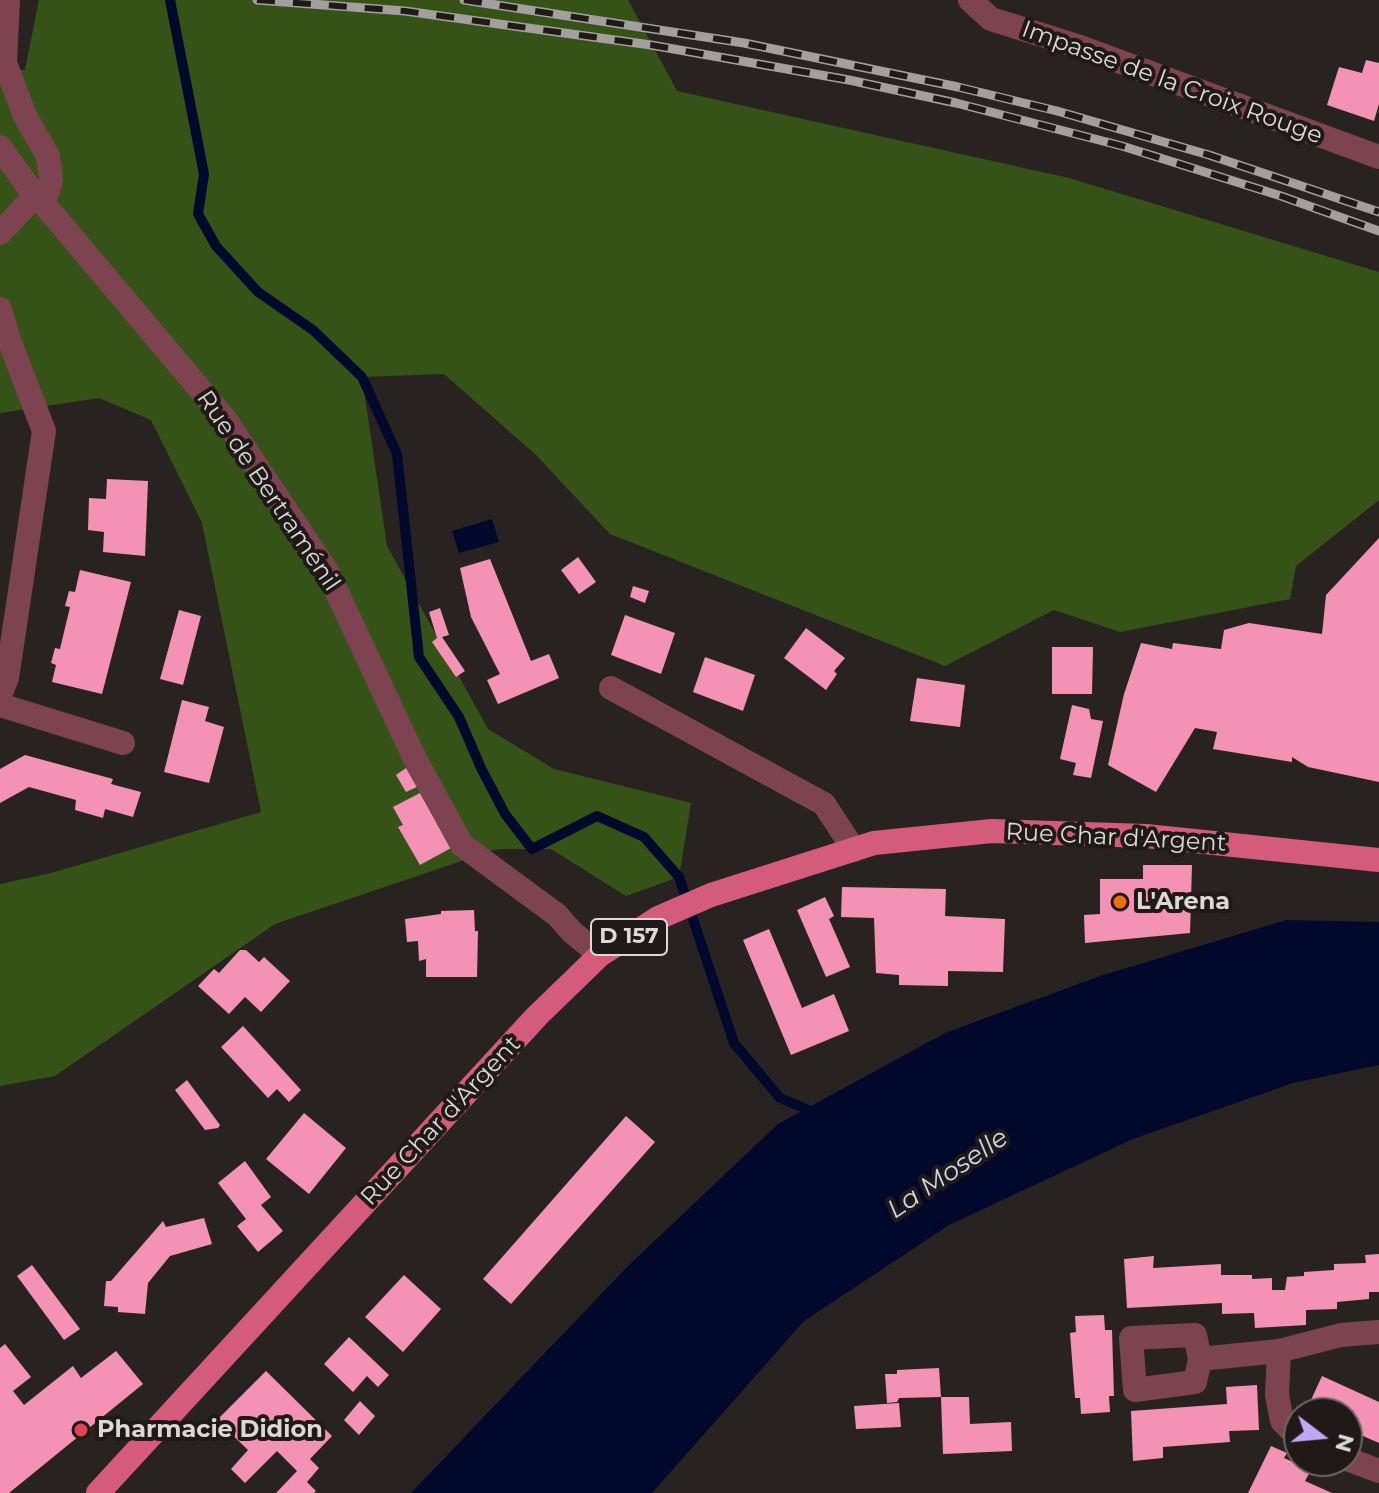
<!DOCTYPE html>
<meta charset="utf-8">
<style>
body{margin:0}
#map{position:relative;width:1379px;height:1493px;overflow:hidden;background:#282321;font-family:Montserrat,sans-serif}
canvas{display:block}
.north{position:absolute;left:1283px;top:1397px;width:80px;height:80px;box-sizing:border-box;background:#1f1a18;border:2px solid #6b6664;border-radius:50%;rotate:106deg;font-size:22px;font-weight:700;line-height:32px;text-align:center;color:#dcd8d7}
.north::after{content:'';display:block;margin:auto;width:28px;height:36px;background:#bea9f5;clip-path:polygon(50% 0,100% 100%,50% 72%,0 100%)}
</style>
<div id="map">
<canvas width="1379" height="1493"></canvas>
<div class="north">N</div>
</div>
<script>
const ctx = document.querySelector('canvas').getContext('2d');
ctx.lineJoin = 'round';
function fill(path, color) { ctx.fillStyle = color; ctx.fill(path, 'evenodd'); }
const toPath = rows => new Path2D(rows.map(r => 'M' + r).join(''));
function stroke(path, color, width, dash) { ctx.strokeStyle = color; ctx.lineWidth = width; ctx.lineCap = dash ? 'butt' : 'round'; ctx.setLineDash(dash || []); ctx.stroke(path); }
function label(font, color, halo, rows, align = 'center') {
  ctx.font = font + ' Montserrat,sans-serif'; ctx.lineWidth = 8; ctx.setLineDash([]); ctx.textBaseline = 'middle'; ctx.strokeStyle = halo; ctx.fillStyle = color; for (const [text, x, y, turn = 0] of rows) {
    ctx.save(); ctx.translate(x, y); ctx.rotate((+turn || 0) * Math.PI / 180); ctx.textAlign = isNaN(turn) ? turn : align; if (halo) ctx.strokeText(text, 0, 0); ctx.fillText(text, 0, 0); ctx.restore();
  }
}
fill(toPath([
 [39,0,628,0,677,91,1069,178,1379,272,1379,500,1296,566,1290,599,1120,632,1054,610,945,666,610,534,536,455,444,374,362,377,387,546,488,729,554,769,691,803,679,877,626,896,551,849,497,849,275,924,55,1076,0,1086,0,884,51,873,261,812,202,523,151,420,99,398,0,413,0,68,25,70]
]), '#355317');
fill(toPath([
 [492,519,499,542,459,553,452,531],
 [1286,920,1379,922,1379,1065,1293,1083,1133,1139,949,1225,804,1321,652,1493,411,1493,628,1266,778,1124,945,1033,1100,976]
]), '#00092b');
stroke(toPath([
 [170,0,204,174,198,214,216,246,258,292,313,330,362,377,397,454,419,657,459,717,481,768,505,814,532,849,597,816,644,837,679,877,734,1043,780,1098,816,1113]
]), '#00092b', 10);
fill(toPath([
 [1366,60,1379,63,1379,104,1374,121,1327,105,1339,67,1362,73],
 [107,479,148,481,145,556,103,552,104,532,88,530,89,498,106,499],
 [1379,538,1379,782,1308,767,1292,757,1292,762,1213,749,1217,732,1195,728,1156,792,1108,765,1124,694,1141,643,1172,649,1173,643,1221,649,1224,630,1249,623,1322,634,1326,595],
 [578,557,596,582,579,594,561,570],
 [490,559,531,661,549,654,559,678,498,704,487,680,500,674,471,617,460,568],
 [80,570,131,582,102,694,52,682,56,665,51,663,55,648,60,649,70,607,65,606,69,591,75,592],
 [633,586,649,591,645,603,630,597],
 [440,608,449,635,442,637,465,671,456,677,432,642,437,638,429,612],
 [179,610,201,616,183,685,160,679],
 [625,615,675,633,661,674,611,655],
 [806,628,845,658,834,671,837,674,826,690,784,658],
 [1052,647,1093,647,1092,694,1052,694],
 [705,657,755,675,743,711,693,692],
 [917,678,965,685,960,727,910,721],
 [182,700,209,707,205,721,224,727,209,783,164,772],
 [1072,705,1089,709,1091,719,1103,721,1091,778,1073,775,1076,763,1060,759],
 [25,755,113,779,111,784,141,792,133,817,105,809,103,818,75,810,76,800,29,787,0,803,0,769],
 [406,768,417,787,406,792,396,775],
 [420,793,451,848,420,865,398,827,403,825,393,807],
 [1143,865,1192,865,1190,933,1085,943,1084,915,1100,914,1100,879,1143,879],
 [842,887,946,889,945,916,1005,919,1003,972,948,971,948,986,899,985,899,975,876,973,874,918,841,917],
 [825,897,834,916,829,919,850,967,826,977,797,910],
 [474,910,475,931,478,931,477,977,426,977,426,959,419,961,418,941,407,942,405,919,441,914,441,911],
 [769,929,802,1008,834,994,849,1031,791,1055,743,940],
 [240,950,246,950,259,962,264,957,290,981,261,1012,245,997,229,1014,198,986,214,969,219,973],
 [243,1026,301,1090,289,1102,277,1089,268,1098,221,1047],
 [187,1080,220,1125,218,1128,205,1130,175,1090],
 [304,1113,346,1148,309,1194,266,1159],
 [626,1116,655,1142,511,1304,483,1279],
 [245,1161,271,1197,261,1205,283,1231,258,1252,237,1226,246,1219,218,1183],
 [204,1218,212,1244,170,1256,148,1283,145,1314,118,1312,118,1307,104,1306,106,1281,111,1281,163,1221,166,1227],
 [1379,1254,1379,1292,1369,1292,1369,1299,1337,1302,1337,1309,1306,1310,1306,1325,1255,1328,1254,1313,1222,1314,1222,1303,1127,1308,1124,1259,1154,1256,1153,1268,1221,1264,1221,1275,1252,1275,1252,1279,1272,1278,1272,1290,1285,1290,1287,1277,1304,1276,1304,1272,1334,1270,1334,1264,1366,1263,1365,1255],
 [32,1265,80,1329,64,1340,17,1276],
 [404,1275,441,1309,403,1352,365,1317],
 [1104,1315,1105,1330,1112,1330,1114,1396,1109,1396,1110,1412,1081,1414,1080,1398,1075,1398,1070,1333,1076,1332,1075,1316],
 [349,1337,389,1375,378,1387,367,1376,353,1392,324,1364],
 [5,1344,31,1377,13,1391,24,1405,73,1366,81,1378,116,1351,143,1384,9,1493,0,1493,0,1348],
 [939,1368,941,1397,899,1398,897,1402,887,1403,885,1374,897,1374,897,1370],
 [266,1371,332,1436,310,1459,319,1468,307,1482,316,1491,314,1493,276,1493,297,1471,277,1451,245,1483,231,1469,248,1450,217,1420],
 [1322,1376,1379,1402,1379,1443,1347,1429,1347,1413,1305,1413],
 [1257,1385,1259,1430,1229,1431,1230,1442,1163,1447,1163,1458,1133,1461,1131,1411,1227,1404,1226,1387],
 [941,1397,969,1397,970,1424,1011,1422,1012,1451,943,1454],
 [360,1401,375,1416,359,1435,344,1420],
 [899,1403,901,1427,856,1429,854,1406],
 [1271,1446,1287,1453,1284,1458,1311,1470,1305,1481,1332,1493,1248,1493]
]), '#f492b6');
stroke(toPath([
 [8,0,5,63,25,116,48,156,51,180,44,204],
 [970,0,991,19,1080,47,1379,157],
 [0,147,35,196,44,204,225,419,328,573,415,759,462,845,557,915,572,932,600,955],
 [0,233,35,196],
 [0,309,8,337,44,431,7,678,0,695],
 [611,688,824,804,854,850],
 [0,705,123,743],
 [1195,1335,1200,1359,1195,1382,1135,1390,1131,1338,1195,1335],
 [1200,1359,1279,1351],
 [1299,1438,1282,1421,1277,1395,1279,1351,1341,1335,1379,1332],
 [1347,1459,1379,1471]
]), '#7e4351', 24);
stroke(toPath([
 [98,1493,537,1016,600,955,658,918,711,895,874,843,992,831,1146,836,1379,860]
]), '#d55b7c', 24);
const rail = toPath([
 [257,0,405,11,651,45,849,80,956,103,1122,146,1281,196,1379,231],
 [464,0,744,43,958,87,1057,111,1209,155,1379,212]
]);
stroke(rail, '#a39f9e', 9);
stroke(rail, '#1f1a18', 6, [18]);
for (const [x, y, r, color] of [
 [1120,902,8,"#e8710a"],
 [81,1430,8,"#e0444e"]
]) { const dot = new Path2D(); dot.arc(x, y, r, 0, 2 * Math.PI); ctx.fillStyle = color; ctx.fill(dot); stroke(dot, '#1f1a18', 3); }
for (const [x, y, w] of [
 [629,937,76]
]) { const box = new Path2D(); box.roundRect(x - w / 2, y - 18, w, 36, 6); ctx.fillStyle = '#1f1a18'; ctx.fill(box); stroke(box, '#dcd8d7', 2); }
label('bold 22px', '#dcd8d7', null, [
 ["D 157",629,937]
]);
label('24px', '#dcd8d7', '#1f1a18', [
 ["Impasse de la Croix Rouge",1172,83,20],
 ["Rue de Bertraménil",268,491,56],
 ["Rue Char d'Argent",1116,838,3],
 ["Rue Char d'Argent",441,1121,-47]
]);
label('bold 24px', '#dcd8d7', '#1f1a18', [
 ["L'Arena",1136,902],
 ["Pharmacie Didion",97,1430]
], 'left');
label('italic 26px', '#c9d8eb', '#1f1a18', [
 ["La Moselle",948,1174,-34]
]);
</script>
